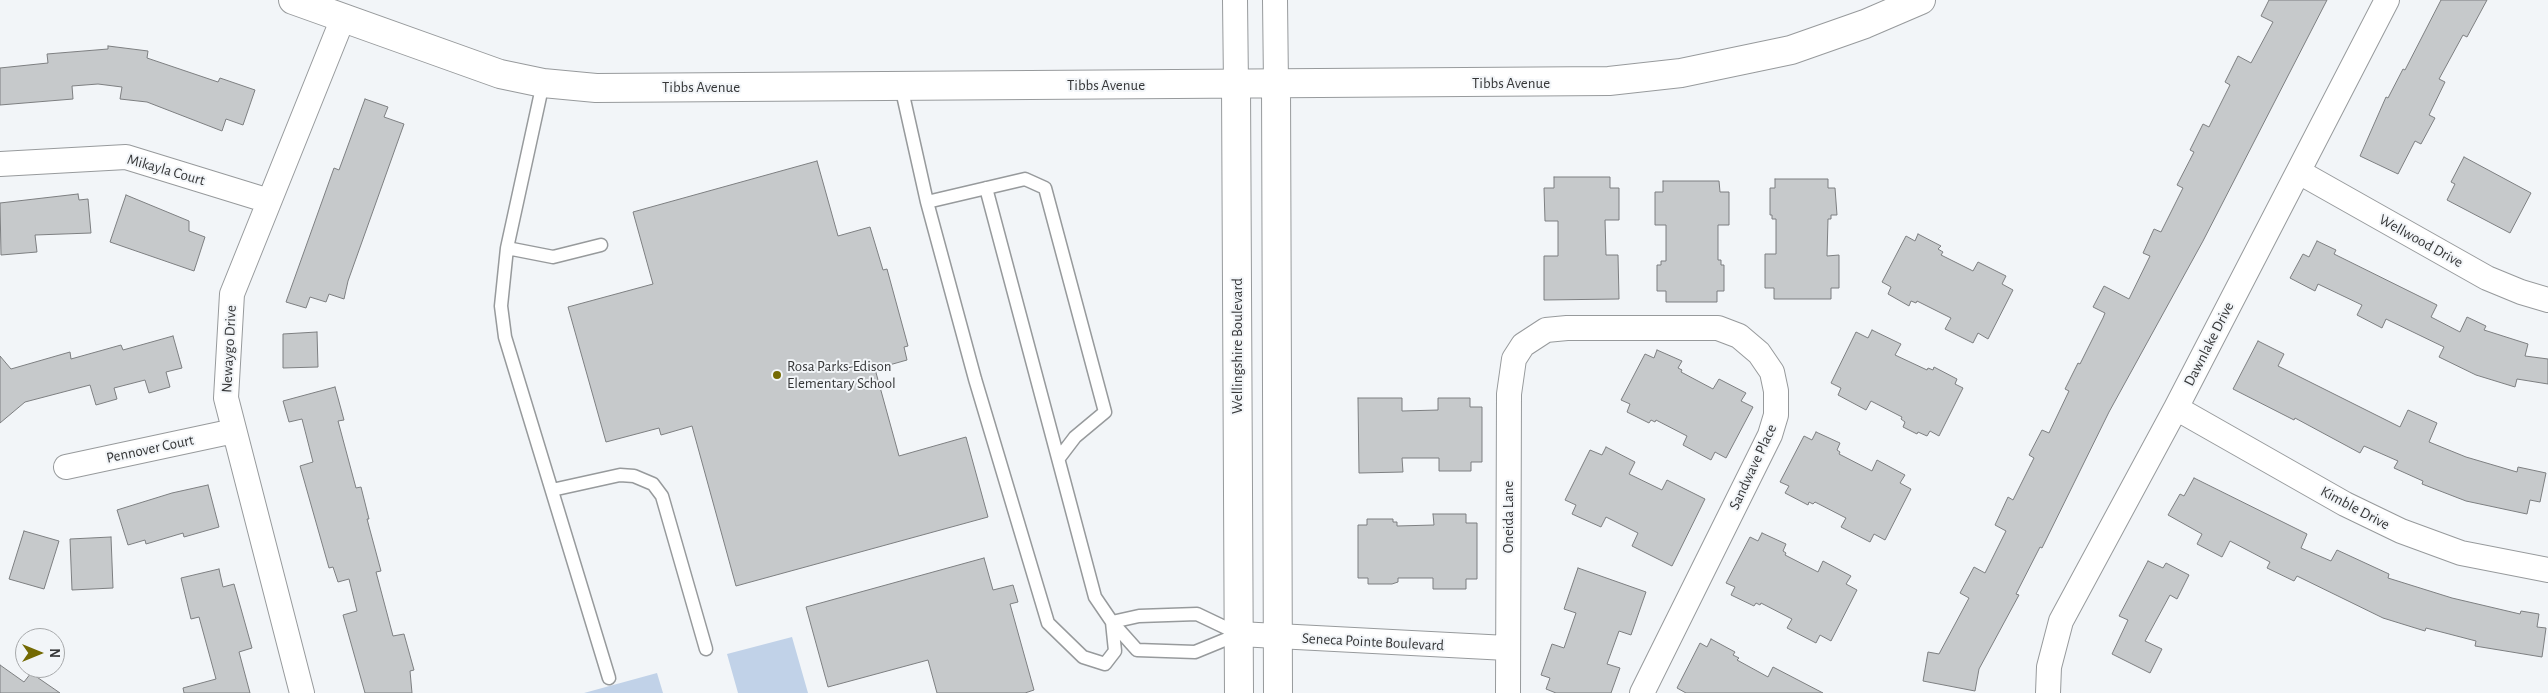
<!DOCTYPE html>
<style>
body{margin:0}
#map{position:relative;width:2548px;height:693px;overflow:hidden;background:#f2f5f8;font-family:"Alegreya Sans",sans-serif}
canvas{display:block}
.north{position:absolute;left:15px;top:628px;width:50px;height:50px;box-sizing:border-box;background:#f2f5f8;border:1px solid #a7a9ab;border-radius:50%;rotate:90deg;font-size:14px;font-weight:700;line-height:20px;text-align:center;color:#363738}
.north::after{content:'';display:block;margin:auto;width:18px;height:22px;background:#746a03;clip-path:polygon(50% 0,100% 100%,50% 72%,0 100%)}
</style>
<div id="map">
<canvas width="2548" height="693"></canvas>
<div class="north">N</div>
</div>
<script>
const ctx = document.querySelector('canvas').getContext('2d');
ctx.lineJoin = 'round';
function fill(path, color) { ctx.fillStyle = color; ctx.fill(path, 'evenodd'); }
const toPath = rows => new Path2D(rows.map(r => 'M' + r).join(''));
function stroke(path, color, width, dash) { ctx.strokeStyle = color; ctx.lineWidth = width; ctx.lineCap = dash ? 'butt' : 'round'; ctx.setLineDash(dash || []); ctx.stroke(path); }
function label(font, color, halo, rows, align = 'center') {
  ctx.font = font + ' "Alegreya Sans",sans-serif'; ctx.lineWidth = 4; ctx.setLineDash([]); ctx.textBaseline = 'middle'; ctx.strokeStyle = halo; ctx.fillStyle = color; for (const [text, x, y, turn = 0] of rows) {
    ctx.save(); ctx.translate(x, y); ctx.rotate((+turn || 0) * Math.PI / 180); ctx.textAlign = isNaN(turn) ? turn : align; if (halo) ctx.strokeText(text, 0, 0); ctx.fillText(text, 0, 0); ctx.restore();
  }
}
fill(toPath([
 [792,637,808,693,738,693,727,654],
 [657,673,663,693,584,693]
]), '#c1d2e8');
const building = toPath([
 [2269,0,2327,0,2203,241,2109,412,2042,548,2040,547,2016,594,2019,595,1979,669,1975,691,1923,681,1928,652,1939,654,1969,598,1960,593,1974,567,1985,573,2006,531,1995,525,2008,497,2013,500,2034,458,2029,455,2042,430,2049,433,2069,391,2065,389,2078,363,2080,364,2103,318,2105,313,2093,307,2104,286,2129,299,2150,256,2143,253,2154,229,2161,232,2183,188,2177,185,2194,152,2190,150,2203,124,2209,127,2230,85,2225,82,2238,56,2251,63,2273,22,2261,16,2269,0],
 [2441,0,2487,0,2467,37,2463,35,2439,79,2445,82,2429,115,2435,118,2421,144,2415,141,2398,174,2360,156,2386,97,2388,98,2403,69,2405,70,2441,0],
 [108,46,148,51,147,58,218,82,220,78,255,90,243,125,226,119,222,131,147,102,120,99,122,87,98,84,72,86,73,99,0,105,0,68,48,63,47,54,108,49,108,46],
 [365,99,388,107,384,117,404,124,348,281,344,299,329,294,326,302,310,297,306,308,286,302,334,168,339,170,365,99],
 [2464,157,2531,193,2510,233,2447,200,2455,184,2451,182,2464,157],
 [817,161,838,236,870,227,883,270,887,269,908,346,904,347,907,360,875,369,899,456,966,437,988,517,736,586,692,426,661,435,659,428,606,442,568,307,653,284,633,212,817,161],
 [1554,177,1610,177,1610,188,1619,188,1619,220,1605,220,1606,255,1618,255,1619,299,1544,300,1544,256,1558,256,1558,221,1545,221,1544,188,1554,188,1554,177],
 [1775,179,1828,179,1828,188,1835,188,1837,215,1831,215,1831,219,1828,219,1827,256,1839,255,1839,288,1831,288,1831,299,1774,299,1774,288,1765,288,1765,254,1776,254,1776,219,1772,219,1772,215,1770,215,1770,188,1775,188,1775,179],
 [1663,181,1719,181,1720,192,1729,192,1729,225,1718,225,1718,260,1721,260,1721,265,1724,265,1724,291,1717,291,1717,302,1666,302,1666,291,1657,291,1657,265,1661,265,1661,261,1666,261,1666,225,1655,225,1655,192,1663,192,1663,181],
 [78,194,79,200,88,199,91,233,35,235,37,252,1,255,0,203,78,194],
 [126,195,189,221,189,231,205,237,194,271,110,242,126,195],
 [1918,234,1941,246,1938,249,1943,252,1941,255,1973,271,1978,262,2006,276,2002,284,2013,290,1988,339,1978,333,1973,343,1945,329,1951,318,1917,301,1916,303,1911,301,1909,306,1888,294,1891,287,1882,282,1906,236,1915,241,1918,234],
 [2317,241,2336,250,2334,254,2437,305,2431,317,2460,332,2467,317,2486,326,2484,330,2528,344,2525,356,2548,359,2548,384,2517,379,2515,387,2476,375,2439,357,2444,347,2386,319,2382,328,2357,315,2362,305,2318,284,2315,291,2290,278,2303,254,2309,257,2317,241],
 [1872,330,1901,344,1895,355,1927,370,1928,368,1933,370,1934,367,1957,379,1955,384,1963,388,1939,436,1930,431,1927,436,1918,432,1917,434,1903,427,1905,422,1901,419,1902,417,1871,401,1866,410,1838,395,1841,388,1831,383,1856,332,1868,338,1872,330],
 [317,332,318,367,283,368,283,334,317,332],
 [173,336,182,368,166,372,170,387,149,393,145,380,114,388,117,399,96,405,90,385,25,402,0,423,0,356,11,369,70,352,71,359,121,345,123,350,173,336],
 [2258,341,2284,354,2278,366,2400,427,2408,410,2437,423,2429,442,2466,457,2517,472,2518,467,2546,473,2540,502,2530,500,2527,514,2466,501,2422,484,2423,481,2394,468,2398,461,2364,446,2360,453,2295,418,2294,420,2233,389,2258,341],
 [1657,350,1682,361,1678,368,1682,370,1681,372,1713,389,1719,379,1746,393,1741,401,1753,407,1726,458,1715,452,1711,460,1683,445,1687,436,1656,420,1655,422,1651,420,1649,423,1627,412,1630,404,1621,400,1645,354,1654,358,1657,350],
 [335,387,344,420,338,421,356,488,361,487,369,519,367,519,381,571,376,572,393,636,404,634,414,670,410,671,412,693,365,693,343,615,357,611,349,579,338,582,333,567,329,568,300,466,313,462,302,419,289,422,283,401,335,387],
 [1358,398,1402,398,1402,411,1438,410,1438,398,1470,398,1470,407,1482,407,1482,462,1471,462,1471,471,1439,471,1439,458,1402,458,1403,472,1359,473,1358,398],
 [1816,432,1840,443,1837,450,1840,452,1839,454,1872,471,1877,460,1905,475,1900,483,1911,489,1885,540,1874,534,1870,542,1841,527,1846,518,1815,502,1813,504,1809,502,1808,505,1785,493,1789,486,1780,482,1804,436,1812,440,1816,432],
 [1606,447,1635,462,1629,474,1662,490,1667,480,1705,499,1672,566,1632,546,1638,533,1606,517,1601,527,1572,514,1576,505,1565,500,1590,450,1602,455,1606,447],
 [2194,478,2307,534,2301,548,2331,561,2337,550,2389,574,2388,578,2452,598,2520,614,2521,611,2539,614,2537,627,2546,628,2542,657,2475,646,2476,641,2426,628,2425,631,2383,618,2297,576,2294,581,2267,568,2270,562,2230,541,2222,557,2197,544,2202,534,2168,515,2180,494,2184,496,2194,478],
 [208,485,219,527,184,537,183,533,146,544,145,540,128,545,117,510,172,493,208,485],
 [1433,514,1466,514,1466,523,1477,523,1477,579,1466,579,1466,589,1433,589,1433,578,1398,578,1398,582,1392,584,1368,584,1368,578,1358,578,1358,525,1367,525,1367,519,1393,519,1393,522,1397,522,1397,526,1434,525,1433,514],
 [24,531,59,541,44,589,9,579,24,531],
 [1762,533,1786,544,1783,551,1786,553,1785,555,1818,572,1823,561,1851,576,1846,584,1857,590,1831,641,1820,635,1816,643,1787,628,1792,619,1761,603,1760,605,1756,603,1754,606,1731,595,1735,587,1726,583,1750,537,1758,541,1762,533],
 [111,537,113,588,72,590,70,539,111,537],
 [984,558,993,590,1013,585,1018,602,1010,604,1034,690,1025,693,937,693,928,660,828,687,806,607,984,558],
 [2148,561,2163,568,2166,563,2189,575,2177,599,2170,595,2145,641,2162,649,2150,673,2112,654,2128,620,2119,616,2148,561],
 [1578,568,1646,592,1631,635,1619,631,1607,664,1620,668,1611,693,1556,693,1546,689,1550,678,1541,675,1552,644,1564,648,1576,613,1564,609,1578,568],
 [219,569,223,587,234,584,252,648,239,652,250,693,184,693,183,688,216,679,199,617,191,619,181,578,219,569],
 [1711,639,1735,652,1733,655,1739,658,1737,660,1768,677,1773,667,1823,693,1686,693,1677,688,1700,643,1707,647,1711,639],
 [0,665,24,682,31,673,60,693,0,693,0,665]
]);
fill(building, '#c6c9cb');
stroke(building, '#7d7f81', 1);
const service = toPath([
 [543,83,507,248,553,257,601,245],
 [901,86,927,202,975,379,1048,623,1083,657,1105,664,1115,651,1112,622],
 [986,188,1095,597,1112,622,1137,650,1195,652,1239,634],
 [927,202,1025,179,1045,188,1105,412,1075,437,1059,458],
 [507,248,501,306,505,337,609,678],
 [552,490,620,475,634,476,653,484,662,496,706,649],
 [1112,622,1139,616,1197,614,1239,634]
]);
const minor = toPath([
 [1235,0,1236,85],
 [1275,0,1276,84],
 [0,164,126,157,269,201],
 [2299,172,2487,278,2521,292,2548,300],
 [2176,408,2345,504,2401,531,2461,553,2548,570],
 [66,467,234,431],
 [1239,634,1507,648],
 [302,693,226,398,232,294,343,18],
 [1508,693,1509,394,1514,359,1523,345,1546,330,1567,328,1718,328,1739,336,1759,353,1772,372,1776,391,1776,415,1770,435,1642,693],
 [2048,693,2049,667,2061,621,2176,408,2387,0]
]);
const tertiary = toPath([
 [293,0,500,74,543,83,596,88,1609,81,1681,73,1791,50,1865,24,1921,0],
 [1276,84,1278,693],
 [1236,85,1239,693]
]);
stroke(service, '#979a9c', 15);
stroke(minor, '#979a9c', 26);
stroke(tertiary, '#979a9c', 30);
stroke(service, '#fff', 12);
stroke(minor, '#fff', 24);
stroke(tertiary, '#fff', 28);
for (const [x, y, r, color] of [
 [777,375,5,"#746a03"]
]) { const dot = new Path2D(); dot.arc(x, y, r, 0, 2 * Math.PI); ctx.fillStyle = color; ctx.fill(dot); stroke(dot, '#f2f5f8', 2); }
label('15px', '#363738', '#f2f5f8', [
 ["Tibbs Avenue",1511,83],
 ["Tibbs Avenue",1106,85],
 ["Tibbs Avenue",701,87],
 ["Mikayla Court",166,170,16],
 ["Wellwood Drive",2421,241,29],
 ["Dawnlake Drive",2209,344,-63],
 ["Wellingshire Boulevard",1237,346,-90],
 ["Newaygo Drive",229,349,-87],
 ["Pennover Court",150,449,-12],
 ["Sandwave Place",1753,467,-65],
 ["Kimble Drive",2355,508,28],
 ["Oneida Lane",1508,517,-90],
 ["Seneca Pointe Boulevard",1373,642,3]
]);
label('15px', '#363738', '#f2f5f8', [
 ["Rosa Parks-Edison",787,366],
 ["Elementary School",787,383]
], 'left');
</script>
